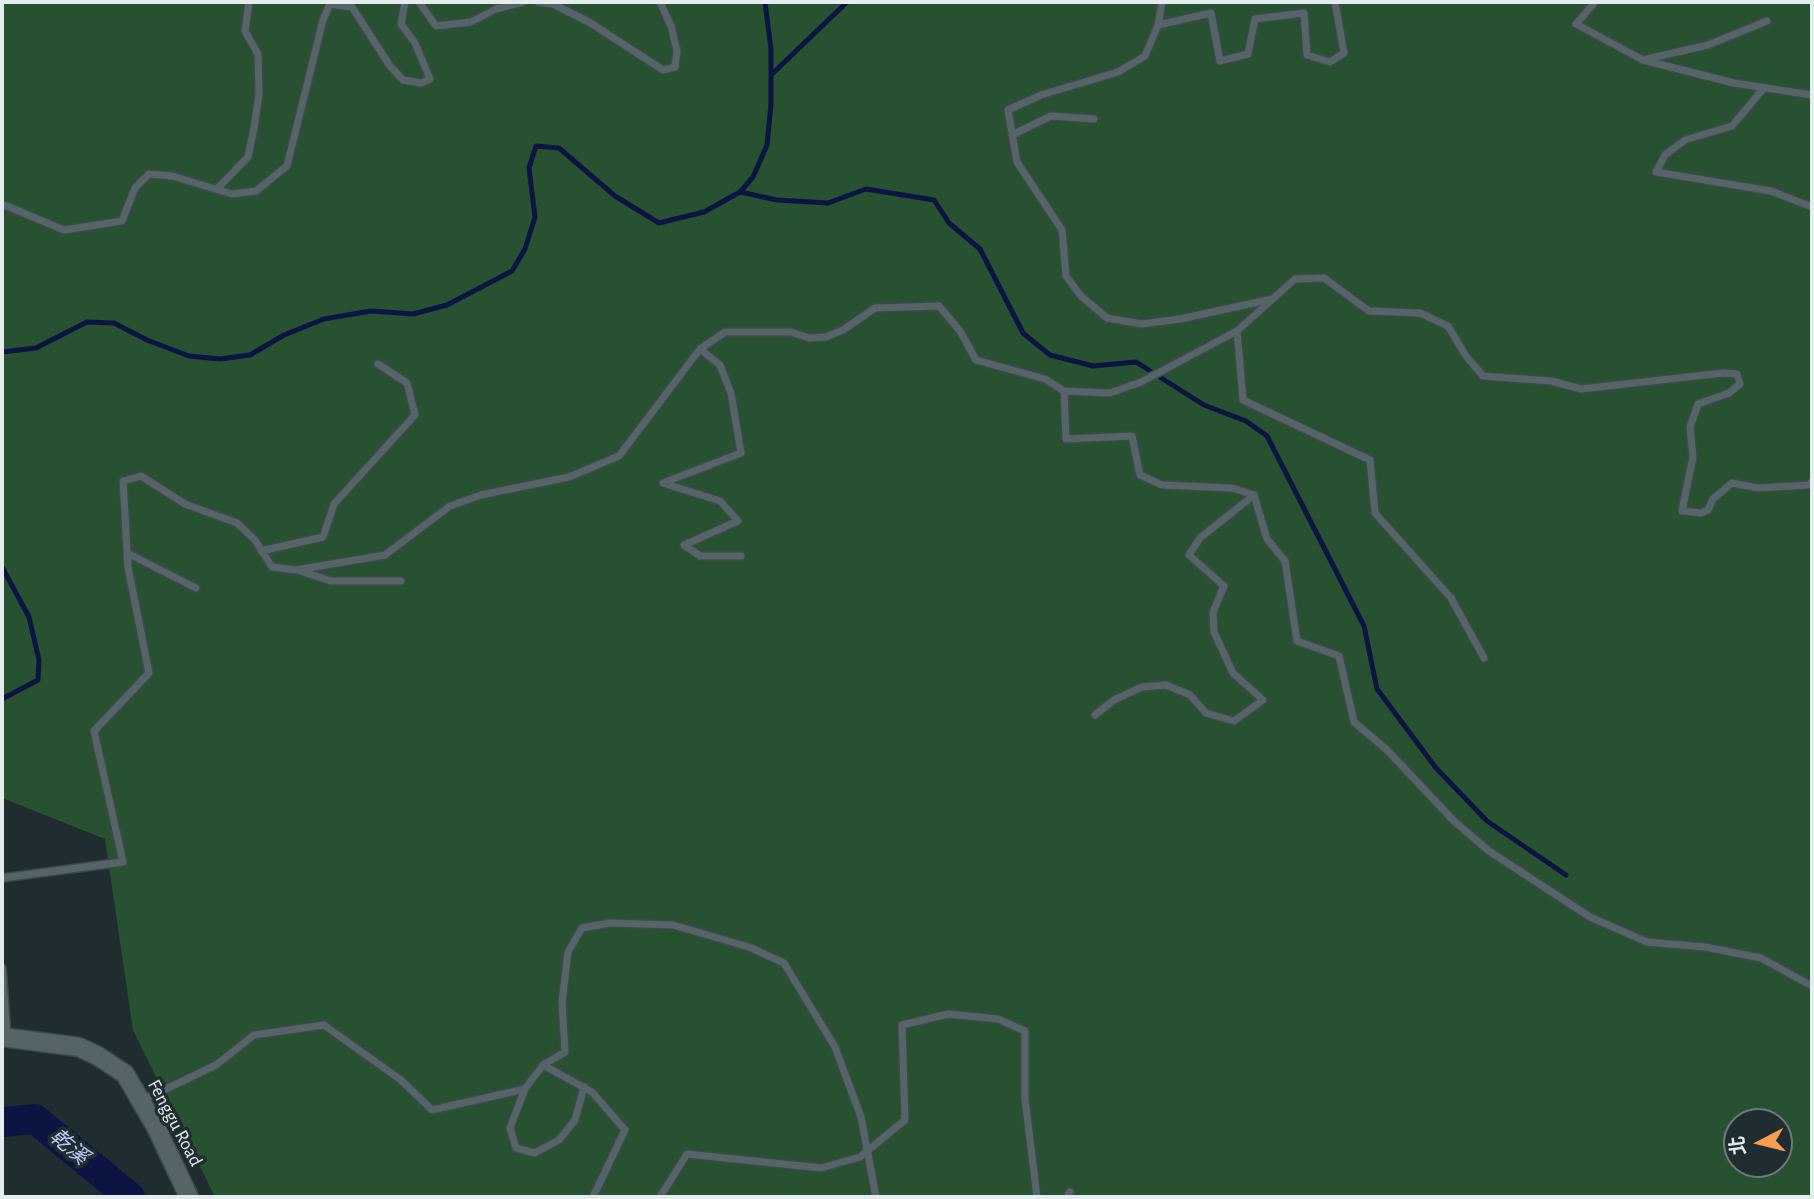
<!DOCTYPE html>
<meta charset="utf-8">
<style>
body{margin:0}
#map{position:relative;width:1814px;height:1199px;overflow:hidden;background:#202d30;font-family:"Alegreya Sans","Noto Sans TC",sans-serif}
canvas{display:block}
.frame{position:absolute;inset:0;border:4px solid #e4ecee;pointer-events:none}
.north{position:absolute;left:1723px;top:1108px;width:70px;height:70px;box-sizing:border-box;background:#202d30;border:2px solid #6e797c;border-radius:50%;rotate:263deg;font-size:19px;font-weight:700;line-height:28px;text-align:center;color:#e4ecee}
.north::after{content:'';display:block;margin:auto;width:24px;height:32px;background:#fb9e50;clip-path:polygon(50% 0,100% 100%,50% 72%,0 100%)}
</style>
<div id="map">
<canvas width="1814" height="1199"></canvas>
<div class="frame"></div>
<div class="north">北</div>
</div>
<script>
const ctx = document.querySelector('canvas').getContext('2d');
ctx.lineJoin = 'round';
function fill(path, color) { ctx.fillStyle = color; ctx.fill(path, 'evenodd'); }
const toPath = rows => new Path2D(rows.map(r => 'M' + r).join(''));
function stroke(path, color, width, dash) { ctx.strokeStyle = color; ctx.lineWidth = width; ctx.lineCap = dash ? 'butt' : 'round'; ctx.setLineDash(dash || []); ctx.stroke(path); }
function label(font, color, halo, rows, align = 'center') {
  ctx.font = font + ' "Alegreya Sans","Noto Sans TC",sans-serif'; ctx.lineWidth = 7; ctx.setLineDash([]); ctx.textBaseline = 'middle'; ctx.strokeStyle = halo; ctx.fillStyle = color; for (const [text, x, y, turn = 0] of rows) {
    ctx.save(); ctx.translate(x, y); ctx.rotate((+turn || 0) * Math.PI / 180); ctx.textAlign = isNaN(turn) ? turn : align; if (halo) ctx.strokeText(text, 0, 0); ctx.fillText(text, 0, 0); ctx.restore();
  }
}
fill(toPath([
 [2,2,1812,2,1812,1197,215,1197,133,1030,105,839,2,798],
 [1737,1122,1779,1122,1779,1164,1737,1164]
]), '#285131');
stroke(toPath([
 [771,75,847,2],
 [740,192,753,177,767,145,771,104,771,49,765,2],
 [2,352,36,348,87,322,114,323,147,340,189,356,220,359,250,355,284,335,324,319,371,311,413,314,447,305,512,271,525,249,535,217,529,168,536,146,559,148,615,196,659,223,704,212,740,192,777,200,828,203,866,189,934,200,949,223,980,249,1023,333,1050,355,1093,366,1136,362,1204,405,1246,421,1267,436,1364,626,1377,689,1436,768,1487,821,1566,875],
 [2,567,29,617,39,660,38,680,2,699]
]), '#0c1441', 5);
stroke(toPath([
 [2,1122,35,1119,130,1197]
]), '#0c1441', 30);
const service = toPath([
 [419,2,436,26,471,22,496,9,523,2],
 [538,2,553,4,589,22,663,70,675,67,677,51,671,26,660,2],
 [1162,2,1158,25,1145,56,1118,72,1041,95,1008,110,1017,162,1062,230,1066,276,1081,296,1107,318,1142,324,1180,319,1272,299],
 [1595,2,1576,24,1643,60,1734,83,1812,95],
 [1158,25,1211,13,1220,61,1248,54,1255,19,1304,13,1307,55,1330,62,1344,53,1335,2],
 [1647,59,1708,45,1767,21],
 [1764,88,1732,126,1685,140,1665,155,1656,172,1771,191,1812,207],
 [1012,135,1051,116,1094,119],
 [217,189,248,157,254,128,259,94,258,54,245,31,249,2],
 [2,204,64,230,122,221,135,188,149,174,172,176,232,194,256,191,287,166,323,20,330,4,352,7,390,66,403,80,421,83,430,79,415,43,401,24,405,2],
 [1237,331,1243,400,1370,460,1375,513,1451,598,1484,658],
 [700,349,720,365,731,393,741,453,663,483,720,501,738,521,684,545,700,556,741,556],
 [1064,391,1066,439,1132,436,1140,475,1162,485,1232,488,1254,495,1267,539,1285,561,1297,641,1339,656,1354,722,1387,750,1454,821,1489,851,1590,917,1647,942,1705,947,1761,958,1812,986],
 [261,551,323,537,334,504,415,415,407,383,378,364],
 [127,553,196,588],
 [300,571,331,581,401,581],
 [1095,715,1114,700,1142,687,1166,685,1190,695,1206,713,1234,721,1263,700,1233,673,1214,632,1213,612,1224,586,1189,555,1200,538,1254,495],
 [2,878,123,862,94,731,149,673,128,567,123,481,141,476,185,504,237,523,255,540,272,567,296,570,385,555,450,506,481,495,569,477,619,456,700,349,725,332,791,332,809,338,826,337,843,330,875,308,939,306,960,331,976,360,1045,379,1064,391,1110,393,1141,382,1237,331,1295,279,1324,278,1369,311,1420,313,1448,326,1466,356,1483,376,1551,381,1581,389,1723,373,1737,374,1740,384,1729,393,1698,404,1690,427,1693,457,1682,511,1701,513,1708,510,1713,499,1732,483,1758,488,1809,485,1812,481],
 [2,968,7,1037],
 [543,1065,565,1052,562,1002,568,952,582,928,610,923,673,925,749,947,784,963,835,1047,861,1117,876,1197],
 [525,1089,510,1128,516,1148,535,1153,559,1140,575,1120,584,1087],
 [141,1101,216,1065,254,1035,324,1025,401,1080,432,1110,525,1089,543,1065,592,1092,625,1130,593,1197],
 [660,1197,687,1154,821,1168,860,1157,905,1120,902,1025,948,1014,998,1019,1025,1031,1025,1099,1037,1197],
 [1067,1197,1070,1192]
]);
const tertiary = toPath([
 [2,1037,79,1047,98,1056,125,1074,156,1127,189,1197]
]);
stroke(service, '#3e494b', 10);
stroke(tertiary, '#3e494b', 21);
stroke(service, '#556467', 7);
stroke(tertiary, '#556467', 18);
label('19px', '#e4ecee', '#202d30', [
 ["Fenggu Road",175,1123,62]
]);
label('italic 21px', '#becefe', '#202d30', [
 ["乾溪",69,1147,40]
]);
</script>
